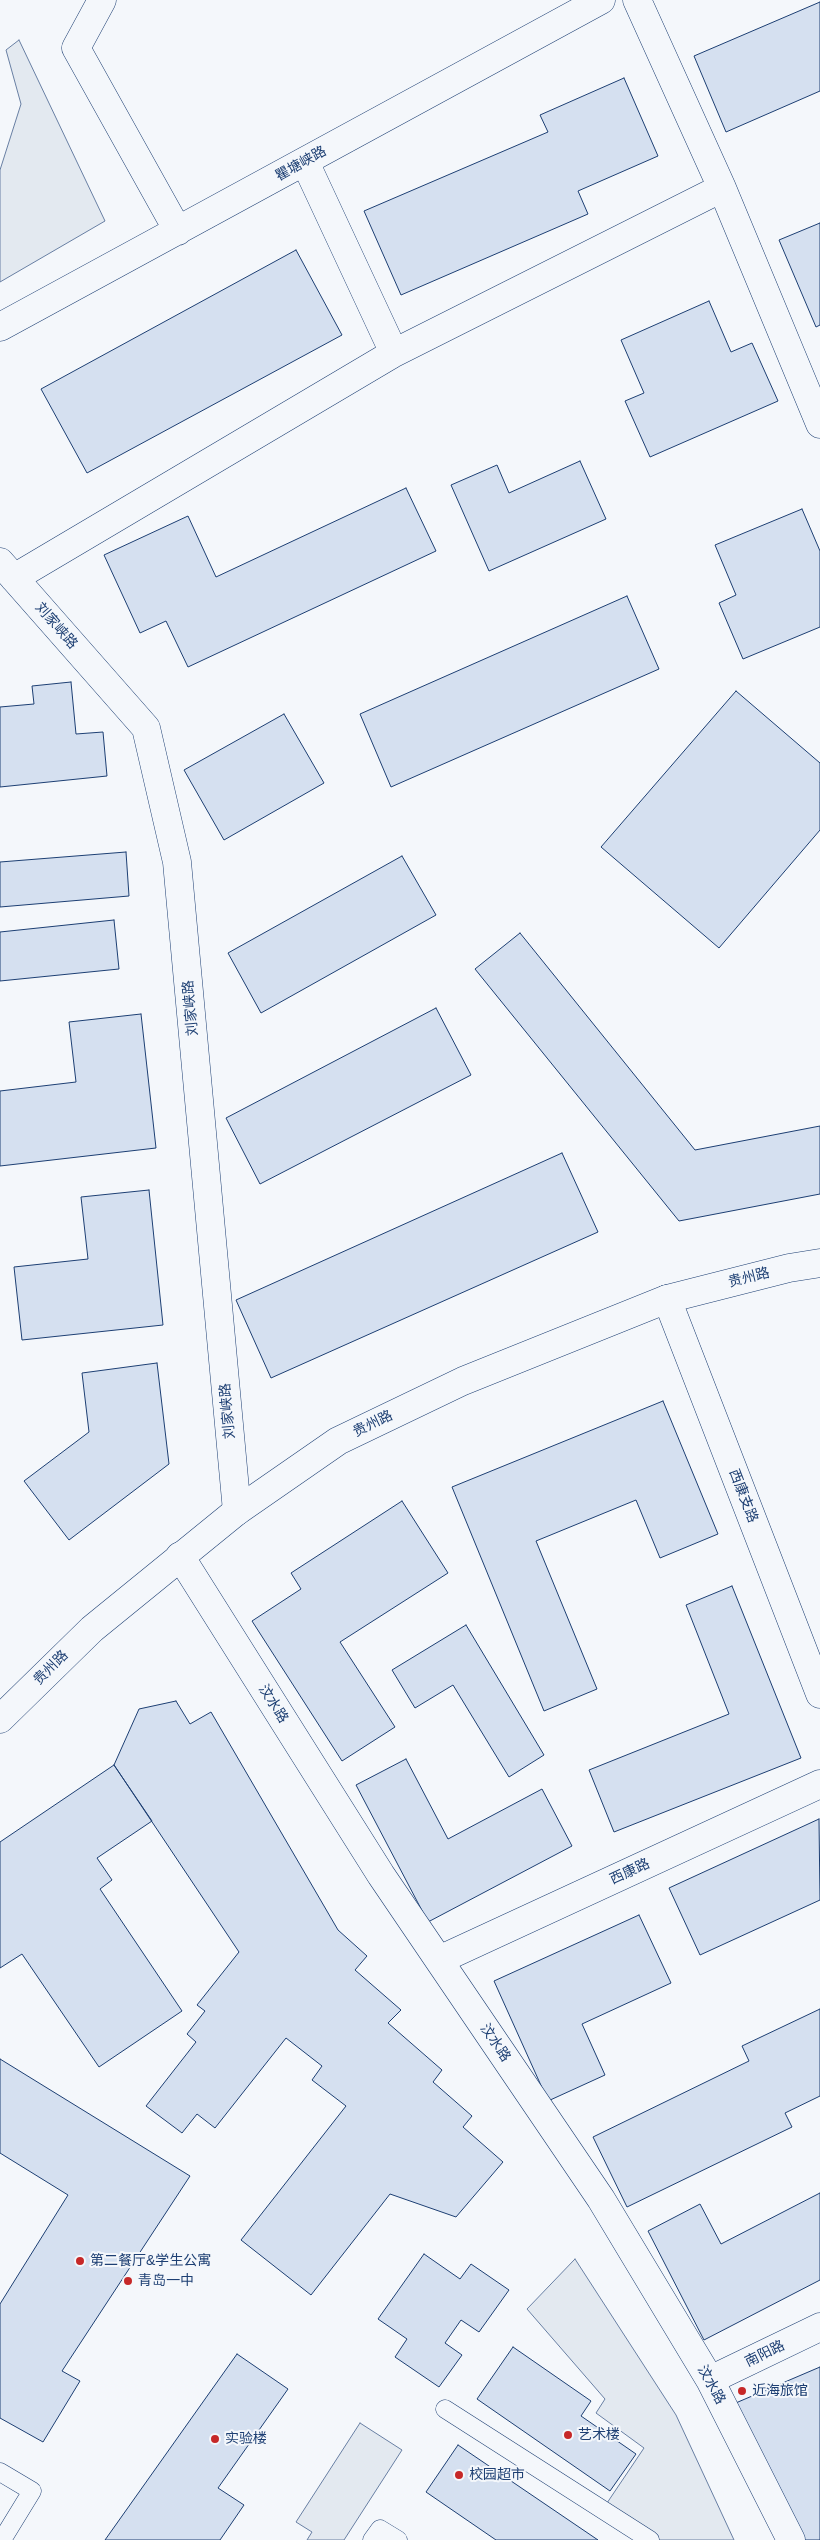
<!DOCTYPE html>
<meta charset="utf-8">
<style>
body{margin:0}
canvas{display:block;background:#f4f7fb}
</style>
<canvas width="820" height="2540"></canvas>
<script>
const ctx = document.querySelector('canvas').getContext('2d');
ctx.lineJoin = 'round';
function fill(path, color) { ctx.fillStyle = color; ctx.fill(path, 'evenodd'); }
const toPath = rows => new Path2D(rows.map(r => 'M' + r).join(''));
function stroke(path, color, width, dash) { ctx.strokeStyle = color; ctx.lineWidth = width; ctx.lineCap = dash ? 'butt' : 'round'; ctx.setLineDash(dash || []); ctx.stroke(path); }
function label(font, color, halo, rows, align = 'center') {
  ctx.font = font + ' Helvetica,"Noto Sans SC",sans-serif'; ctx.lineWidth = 4; ctx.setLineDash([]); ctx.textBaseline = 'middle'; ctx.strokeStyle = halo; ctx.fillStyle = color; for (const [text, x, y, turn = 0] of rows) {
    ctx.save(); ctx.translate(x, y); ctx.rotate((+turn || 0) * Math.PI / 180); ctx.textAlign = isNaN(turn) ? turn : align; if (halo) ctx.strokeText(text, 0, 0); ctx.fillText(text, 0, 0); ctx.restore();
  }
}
const green = toPath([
 [19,40,105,221,0,282,0,170,21,104,6,50,19,40],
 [575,2259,676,2415,734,2540,656,2540,607,2503,644,2448,596,2413,605,2399,527,2309,575,2259],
 [360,2423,402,2450,344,2540,307,2540,312,2532,296,2522,360,2423]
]);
fill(green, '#e3e9f0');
stroke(green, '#687fa3', 1);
const building = toPath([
 [820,2,820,91,726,132,694,56,820,2],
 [624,78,658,156,578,191,588,214,401,295,364,211,548,132,540,115,624,78],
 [820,223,820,325,816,327,779,240,820,223],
 [296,250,342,335,87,473,41,389,296,250],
 [709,301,731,352,752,343,778,401,650,457,625,401,644,393,621,340,709,301],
 [580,461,606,519,489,571,451,485,497,465,509,493,580,461],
 [406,488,436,551,188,667,166,621,140,633,104,555,188,516,216,577,406,488],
 [802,509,820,551,820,627,743,659,719,603,736,595,715,545,802,509],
 [627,596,659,669,391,787,360,714,627,596],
 [71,682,76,734,103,732,107,776,0,787,0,707,34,704,32,686,71,682],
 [736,691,820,763,820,830,719,948,601,847,736,691],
 [284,714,324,783,224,840,184,770,284,714],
 [126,852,129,896,0,907,0,862,126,852],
 [402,856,436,915,261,1013,228,953,402,856],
 [114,920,119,969,0,981,0,932,114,920],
 [520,933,695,1150,820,1126,820,1194,679,1221,475,969,520,933],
 [436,1008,471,1075,260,1184,226,1118,436,1008],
 [141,1014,156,1148,0,1166,0,1091,76,1082,69,1022,141,1014],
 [562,1153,598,1232,271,1378,236,1300,562,1153],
 [149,1190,163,1325,22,1340,14,1267,88,1259,81,1197,149,1190],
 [157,1363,169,1464,69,1540,24,1481,89,1432,82,1373,157,1363],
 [663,1401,718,1534,660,1558,636,1500,536,1541,597,1689,544,1711,452,1487,663,1401],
 [402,1501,448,1573,340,1642,395,1727,342,1761,252,1621,301,1589,291,1573,402,1501],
 [732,1586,801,1758,614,1832,589,1770,729,1714,686,1605,732,1586],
 [466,1625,544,1755,509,1777,453,1685,415,1708,392,1670,466,1625],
 [176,1701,190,1724,211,1712,338,1930,367,1956,355,1970,401,2010,388,2023,442,2070,433,2082,472,2116,463,2127,503,2162,456,2217,390,2194,311,2295,241,2240,346,2106,312,2080,322,2066,286,2038,215,2128,197,2114,182,2133,146,2106,196,2042,187,2034,205,2011,197,2005,239,1952,114,1765,139,1709,176,1701],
 [406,1759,448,1839,542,1789,572,1846,428,1922,356,1785,406,1759],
 [114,1765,152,1821,97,1858,112,1880,100,1889,182,2011,99,2067,22,1954,0,1968,0,1842,114,1765],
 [819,1819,820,1900,700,1955,669,1888,819,1819],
 [639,1915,671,1983,582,2024,605,2075,548,2101,494,1981,639,1915],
 [820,2009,820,2096,785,2113,792,2127,627,2207,593,2137,749,2061,742,2046,820,2009],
 [0,2059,190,2176,62,2371,80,2381,43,2442,0,2418,0,2304,68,2195,0,2153,0,2059],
 [820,2193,820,2280,704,2340,648,2231,700,2204,721,2244,820,2193],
 [424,2254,460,2279,471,2264,509,2290,479,2332,461,2320,445,2343,462,2355,439,2387,395,2357,407,2339,378,2319,424,2254],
 [513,2347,591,2401,581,2416,636,2454,610,2491,477,2399,513,2347],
 [237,2354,288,2389,218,2488,244,2505,220,2540,105,2540,237,2354],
 [820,2367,820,2540,791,2540,724,2408,820,2367],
 [458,2445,598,2540,496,2540,426,2492,458,2445]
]);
fill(building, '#d5e0f0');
stroke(building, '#1d3f73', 1);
const lane = toPath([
 [445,2409,650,2540],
 [0,2472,32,2491,2,2540],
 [372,2540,380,2529,398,2540]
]);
const street = toPath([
 [102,0,76,48,178,231],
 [637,0,722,188,820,424],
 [305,162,394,353],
 [0,327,601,0],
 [0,562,146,728,177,862,237,1511],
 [14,578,394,353,722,188],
 [667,1299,820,1694],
 [180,1556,381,1875,601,2199,710,2380,791,2540],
 [439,1960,820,1784],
 [710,2380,820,2327]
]);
const secondary = toPath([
 [0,1719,92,1629,237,1511,338,1441,463,1381,667,1299,789,1268,820,1263]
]);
stroke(lane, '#1d3f73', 19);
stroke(street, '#1d3f73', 29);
stroke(secondary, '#1d3f73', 29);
stroke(lane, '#f4f7fb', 18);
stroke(street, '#f4f7fb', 28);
stroke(secondary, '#f4f7fb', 28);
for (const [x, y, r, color] of [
 [80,2261,5,"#c62828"],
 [128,2281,5,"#c62828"],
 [742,2391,5,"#c62828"],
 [568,2435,5,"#c62828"],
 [215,2439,5,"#c62828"],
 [459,2475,5,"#c62828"]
]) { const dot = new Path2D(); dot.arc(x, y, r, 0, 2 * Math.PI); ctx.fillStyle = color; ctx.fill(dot); stroke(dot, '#f4f7fb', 2); }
label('14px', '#1d3f73', '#f4f7fb', [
 ["瞿塘峡路",301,164,-29],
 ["刘家峡路",56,626,49],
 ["刘家峡路",191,1008,-95],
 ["贵州路",749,1278,-14],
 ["刘家峡路",228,1411,-95],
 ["贵州路",373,1424,-26],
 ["西康支路",743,1496,69],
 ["贵州路",51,1668,-45],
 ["汶水路",273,1704,58],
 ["西康路",630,1872,-25],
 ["汶水路",495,2043,56],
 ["南阳路",765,2354,-26],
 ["汶水路",711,2385,61]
]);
label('14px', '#1d3f73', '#f4f7fb', [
 ["第二餐厅&学生公寓",90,2261],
 ["青岛一中",138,2281],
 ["近海旅馆",752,2391],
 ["艺术楼",578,2435],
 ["实验楼",225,2439],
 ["校园超市",469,2475]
], 'left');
</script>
